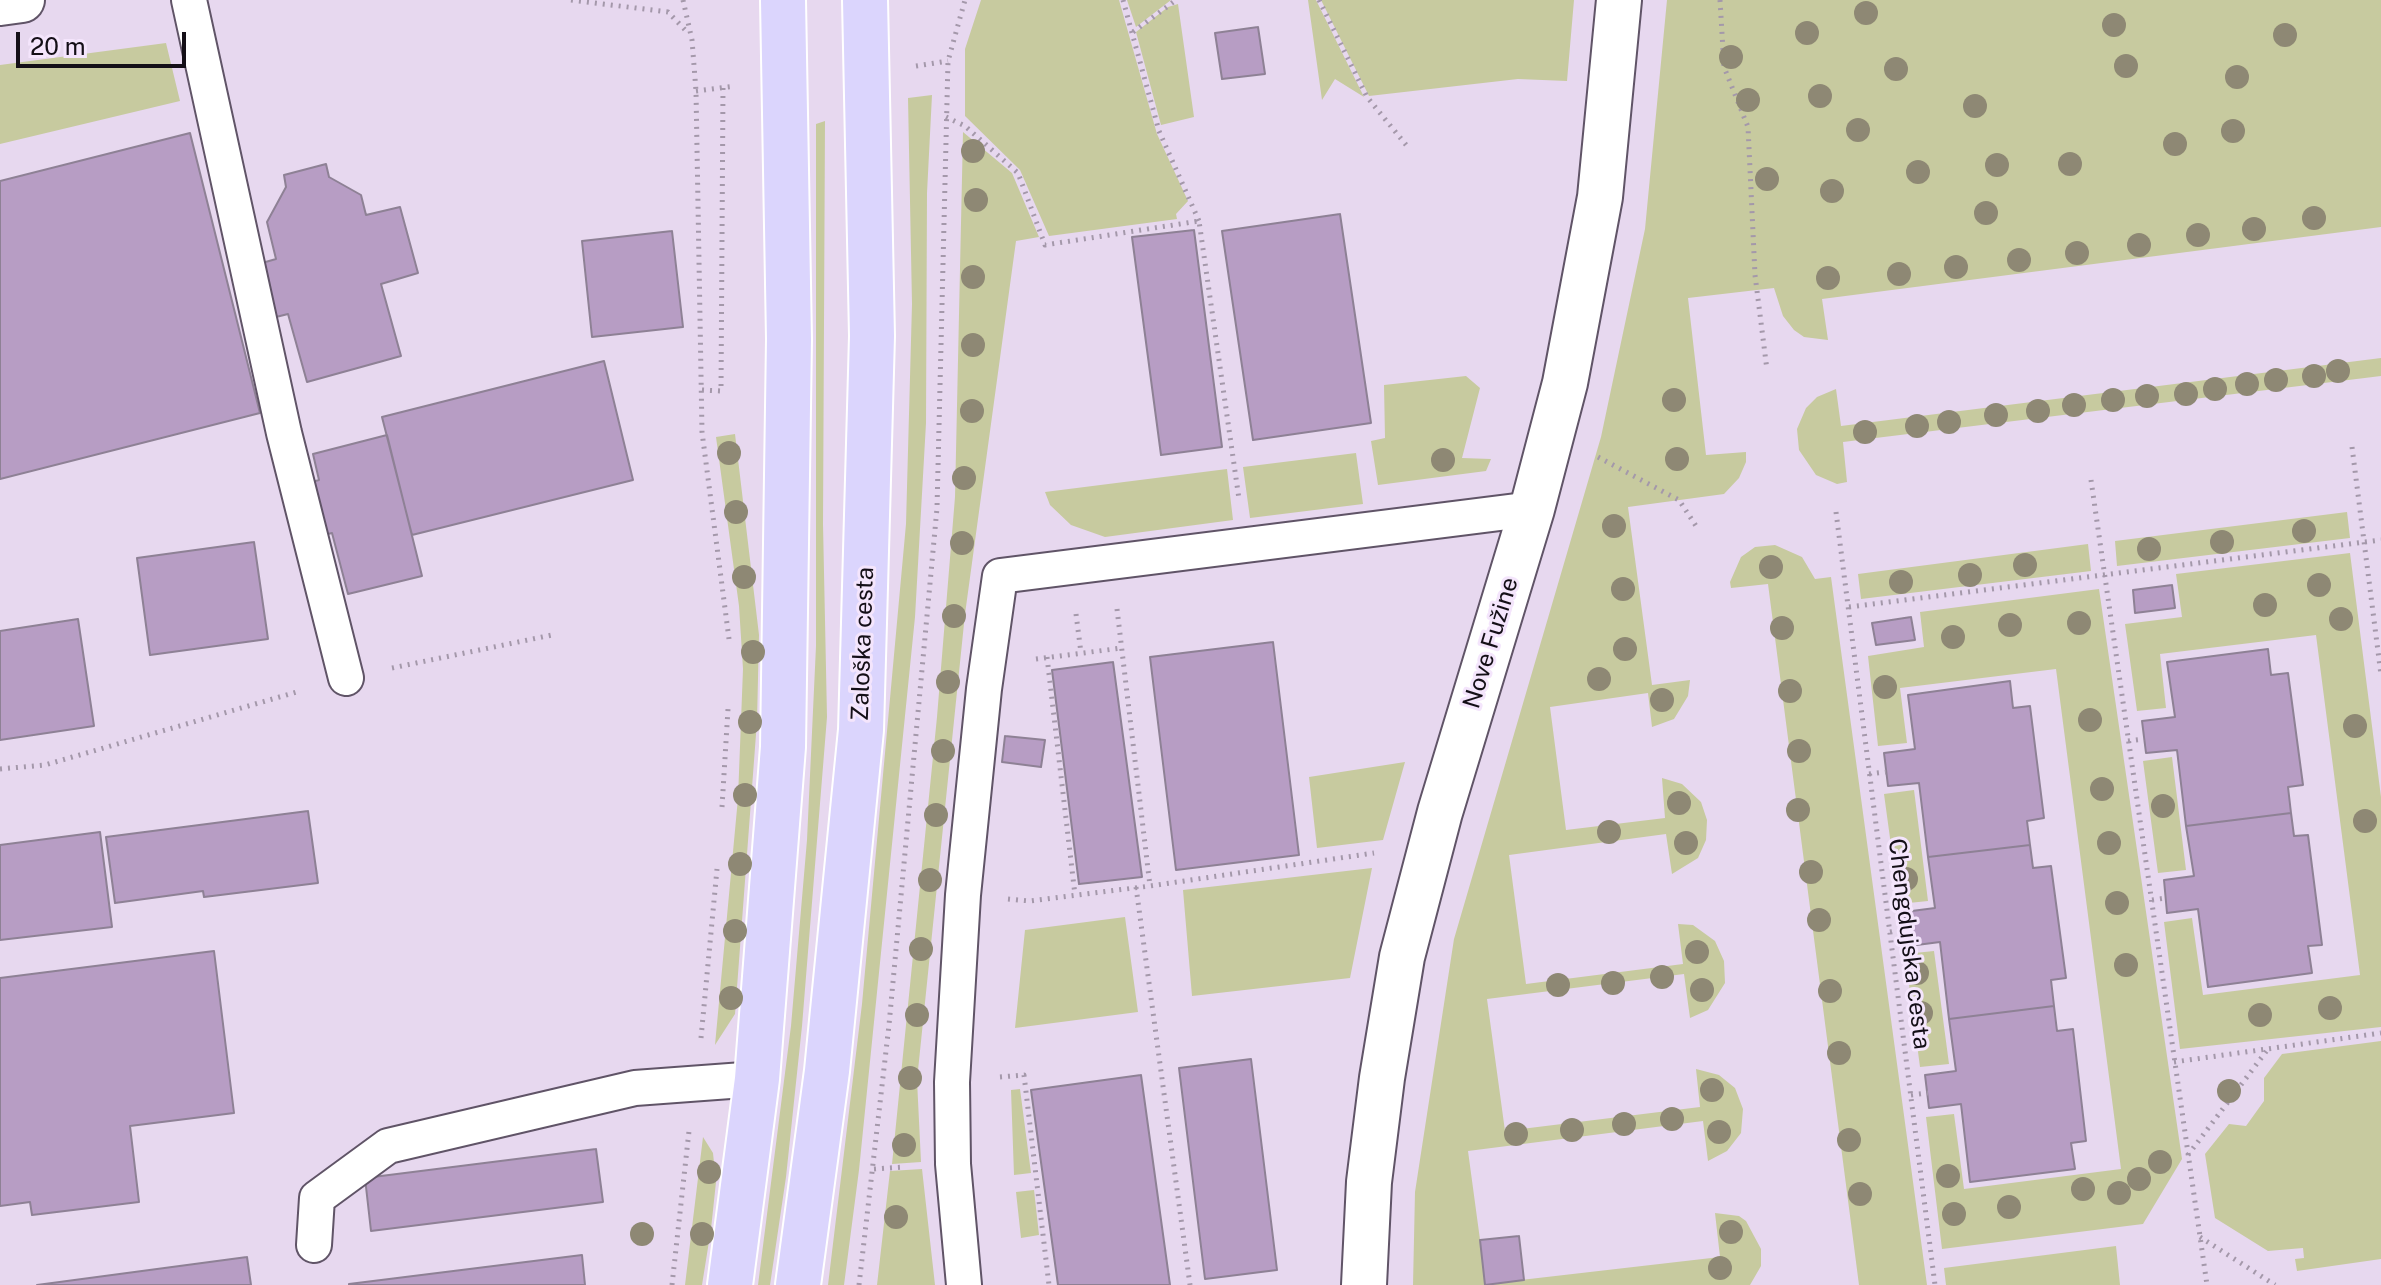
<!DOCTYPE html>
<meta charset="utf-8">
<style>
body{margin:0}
#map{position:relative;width:2381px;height:1285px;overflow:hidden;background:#e7d8ef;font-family:"Public Sans",sans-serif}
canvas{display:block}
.scale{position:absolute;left:16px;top:32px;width:170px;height:36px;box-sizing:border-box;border:4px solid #140f17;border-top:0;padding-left:10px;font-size:24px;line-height:28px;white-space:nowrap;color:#140f17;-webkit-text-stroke:6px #f4e5fc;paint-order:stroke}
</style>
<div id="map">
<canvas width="2381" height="1285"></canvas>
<div class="scale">20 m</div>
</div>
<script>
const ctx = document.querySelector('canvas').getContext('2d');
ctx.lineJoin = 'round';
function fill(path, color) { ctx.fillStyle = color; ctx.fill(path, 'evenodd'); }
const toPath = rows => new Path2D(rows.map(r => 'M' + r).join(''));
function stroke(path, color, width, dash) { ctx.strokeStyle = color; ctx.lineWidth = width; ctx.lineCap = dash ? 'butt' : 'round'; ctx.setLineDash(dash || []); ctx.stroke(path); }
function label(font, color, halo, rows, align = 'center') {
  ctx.font = font + ' "Public Sans",sans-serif'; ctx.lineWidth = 6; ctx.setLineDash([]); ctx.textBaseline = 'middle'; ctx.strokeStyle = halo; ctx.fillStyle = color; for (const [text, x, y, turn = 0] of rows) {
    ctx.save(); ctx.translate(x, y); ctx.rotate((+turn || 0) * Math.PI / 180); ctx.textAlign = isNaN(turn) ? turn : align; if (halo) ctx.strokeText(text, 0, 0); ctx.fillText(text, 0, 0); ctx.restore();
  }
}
fill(toPath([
 [981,0,1119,0,1157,134,1188,201,1176,214,1177,219,1049,236,1020,170,965,116,965,49],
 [1127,0,1171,0,1136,27],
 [1308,0,1316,0,1364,97,1335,79,1322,100],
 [1321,0,1574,0,1567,81,1518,79,1369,96],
 [1667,0,2381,0,2381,227,1822,299,1828,340,1804,337,1794,330,1783,316,1774,288,1688,298,1706,455,1746,452,1746,462,1739,478,1724,494,1628,507,1652,685,1690,680,1688,696,1674,719,1652,727,1648,693,1550,707,1566,830,1665,818,1662,778,1682,784,1701,802,1707,820,1706,840,1698,858,1672,874,1666,834,1509,855,1526,984,1683,964,1678,924,1693,925,1715,941,1724,961,1725,983,1708,1010,1690,1018,1684,974,1487,999,1505,1131,1700,1107,1696,1069,1719,1075,1735,1088,1743,1109,1741,1133,1727,1151,1708,1161,1703,1121,1468,1151,1486,1284,1720,1257,1715,1213,1739,1216,1746,1221,1761,1249,1761,1266,1750,1285,1413,1285,1415,1192,1454,939,1601,437,1645,229],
 [1178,4,1194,117,1161,125,1136,32,1168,7],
 [166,43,180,101,0,144,0,65],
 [932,95,927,193,926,423,915,617,859,1170,844,1285,828,1285,862,1004,906,524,912,304,908,98],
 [825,121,823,524,827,717,802,1026,786,1177,770,1285,758,1285,791,1026,807,840,816,646,816,124],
 [963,132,1012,173,1039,237,1016,241,965,614,917,1080,921,1162,892,1164,937,717,955,497],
 [2381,358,2381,376,1843,442,1847,482,1837,484,1816,475,1799,450,1797,429,1806,408,1817,397,1836,389,1841,426],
 [1466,376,1480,388,1462,458,1491,459,1486,471,1378,485,1371,441,1385,438,1384,385],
 [735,434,759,635,757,721,735,1014,715,1045,738,798,743,669,739,606,716,437],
 [1356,453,1363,504,1250,518,1243,467],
 [1227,469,1233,520,1105,537,1071,525,1050,505,1045,492],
 [2347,512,2350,538,2117,566,2115,541],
 [2088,544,2091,571,1861,599,1858,574],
 [1775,545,1802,557,1815,579,1831,577,1927,1285,1859,1285,1768,584,1731,588,1730,582,1741,557,1755,547],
 [2350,553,2381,797,2381,1027,2180,1049,2164,922,2192,918,2203,995,2360,975,2316,635,2160,654,2166,708,2137,711,2125,624,2182,617,2176,574],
 [2099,589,2182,1159,2143,1224,1942,1249,1926,1117,1954,1114,1964,1189,2121,1169,2056,669,1900,688,1907,743,1878,746,1868,656,1924,647,1920,612],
 [2172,757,2186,870,2158,873,2143,761],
 [1405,762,1383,840,1317,848,1309,777],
 [1914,790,1928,901,1899,904,1884,794],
 [1372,868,1350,978,1192,996,1183,890],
 [1125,917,1138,1012,1015,1028,1025,930],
 [1934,951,1949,1064,1920,1067,1905,954],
 [2381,1041,2381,1259,2297,1271,2295,1259,2304,1258,2303,1248,2268,1251,2215,1218,2205,1154,2229,1124,2246,1126,2264,1101,2264,1078,2282,1054],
 [1020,1089,1031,1173,1014,1175,1011,1090],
 [703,1137,713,1153,716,1182,711,1229,702,1285,685,1285],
 [922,1169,935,1285,877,1285,890,1171],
 [1034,1190,1039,1235,1021,1238,1016,1192],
 [2116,1246,2120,1285,1946,1285,1944,1268]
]), '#c7ca9f');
const building = toPath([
 [1258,27,1265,74,1222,79,1215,33,1258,27],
 [190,133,260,413,0,479,0,181,190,133],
 [326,164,329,177,361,195,366,215,400,207,418,273,381,284,401,356,307,382,288,314,276,317,262,263,276,259,267,222,286,187,284,175,326,164],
 [1340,214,1371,423,1253,440,1222,231,1340,214],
 [1194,230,1222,447,1161,455,1132,237,1194,230],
 [672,231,683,327,592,337,582,241,672,231],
 [604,361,633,480,412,535,382,417,604,361],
 [387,435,422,576,348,594,332,533,324,535,312,482,319,480,313,454,387,435],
 [254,542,268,639,150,655,137,558,254,542],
 [2172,585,2175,608,2135,613,2133,590,2172,585],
 [1911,617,1915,640,1876,645,1872,623,1911,617],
 [78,619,94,726,0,740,0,631,78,619],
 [1273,642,1299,855,1176,870,1150,657,1273,642],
 [2268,649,2271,675,2288,673,2303,785,2288,787,2291,813,2186,826,2177,750,2146,753,2142,721,2175,717,2167,662,2268,649],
 [1113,662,1142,877,1079,884,1052,670,1113,662],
 [2010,681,2013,708,2030,706,2044,818,2027,821,2030,845,1928,857,1919,783,1888,786,1884,753,1915,749,1908,695,2010,681],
 [1005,736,1045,740,1041,767,1002,762,1005,736],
 [308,811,318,883,204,897,203,891,115,903,106,837,308,811],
 [2291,813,2294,836,2308,835,2322,945,2308,946,2312,973,2208,987,2198,909,2167,913,2164,880,2194,876,2186,826,2291,813],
 [100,832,112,927,0,940,0,845,100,832],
 [2030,845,2033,868,2051,866,2066,978,2051,980,2054,1006,1949,1019,1940,942,1909,946,1904,912,1935,908,1928,857,2030,845],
 [214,951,234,1113,130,1126,139,1202,32,1215,30,1202,0,1206,0,978,214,951],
 [2054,1006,2057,1031,2073,1029,2086,1141,2071,1143,2075,1169,1970,1182,1961,1104,1929,1108,1925,1075,1956,1071,1949,1019,2054,1006],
 [1251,1059,1277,1270,1205,1279,1179,1068,1251,1059],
 [1141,1075,1170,1285,1058,1285,1031,1090,1141,1075],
 [596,1149,603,1202,371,1231,365,1178,596,1149],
 [1519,1236,1524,1280,1485,1285,1480,1240,1519,1236],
 [582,1255,585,1285,349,1285,349,1284,582,1255],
 [247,1257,251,1285,37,1285,247,1257]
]);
fill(building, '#b79dc4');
stroke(building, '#8e8195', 2);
const lane = toPath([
 [189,0,284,433,346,678],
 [314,1245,317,1198,388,1146,635,1088,757,1079],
 [964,1285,953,1164,952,1082,963,895,984,689,1000,576,1532,509]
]);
const secondary = toPath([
 [0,3,22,0],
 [1364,1285,1369,1182,1382,1078,1402,957,1440,812,1532,509,1565,383,1600,197,1619,0]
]);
const primary = toPath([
 [730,1285,757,1079,783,747,789,339,783,0],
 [798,1285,827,1071,861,730,872,336,865,0]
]);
stroke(lane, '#605467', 38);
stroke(secondary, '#605467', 48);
stroke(primary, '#fff', 48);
stroke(toPath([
 [571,0,668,12,688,33],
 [683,0,692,40,696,91,702,432,729,639],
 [1123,0,1159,131,1199,221],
 [1319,0,1367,97,1407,146],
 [1720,0,1724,67,1748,127,1755,275,1767,370],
 [1133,32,1176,0],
 [916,66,948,61],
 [696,91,735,86],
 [946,117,965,126,1018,173,1045,245,1199,221,1239,499],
 [702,390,721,391,723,88],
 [2352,447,2381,675],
 [1598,457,1679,500,1698,529],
 [2091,480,2207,1285],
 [1836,512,1935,1285],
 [1849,607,2381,540],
 [1117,609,1150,886],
 [1076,614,1081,653],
 [1047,657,1075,895],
 [1036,659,1122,648],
 [392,668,552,635],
 [2128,741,2144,739],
 [0,769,45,765,300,691],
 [1869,774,1886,772],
 [722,807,728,709],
 [1136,887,1190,1285],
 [1008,899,1030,901,1150,886,1374,853],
 [2152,900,2166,898],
 [1890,932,1907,929],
 [701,1038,717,869],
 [2174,1062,2381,1033],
 [1000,1077,1024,1075,1049,1285],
 [1911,1095,1928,1093],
 [2188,1155,2268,1049],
 [874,1169,905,1167],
 [2200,1237,2275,1285],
 [672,1285,689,1131],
 [859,1285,889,1025,937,508,948,61,965,0]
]), '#a498aa', 5, [2, 6]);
stroke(lane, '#fff', 34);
stroke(secondary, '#fff', 44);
stroke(primary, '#dbd5fd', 44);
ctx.fillStyle = '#8e8874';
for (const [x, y] of [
 [1866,13],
 [2114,25],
 [1807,33],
 [2285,35],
 [1731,57],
 [2126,66],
 [1896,69],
 [2237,77],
 [1820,96],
 [1748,100],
 [1975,106],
 [1858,130],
 [2233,131],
 [2175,144],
 [973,151],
 [2070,164],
 [1997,165],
 [1918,172],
 [1767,179],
 [1832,191],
 [976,200],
 [1986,213],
 [2314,218],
 [2254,229],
 [2198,235],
 [2139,245],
 [2077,253],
 [2019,260],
 [1956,267],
 [1899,274],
 [973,277],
 [1828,278],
 [973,345],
 [2338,371],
 [2314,376],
 [2276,380],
 [2247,384],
 [2215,389],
 [2186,394],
 [2147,396],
 [1674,400],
 [2113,400],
 [2074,405],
 [972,411],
 [2038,411],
 [1996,415],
 [1949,422],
 [1917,426],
 [1865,432],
 [729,453],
 [1677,459],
 [1443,460],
 [964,478],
 [736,512],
 [1614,526],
 [2304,531],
 [2222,542],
 [962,543],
 [2149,549],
 [2025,565],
 [1771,567],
 [1970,575],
 [744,577],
 [1901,582],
 [2319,585],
 [1623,589],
 [2265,605],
 [954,616],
 [2341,619],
 [2079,623],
 [2010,625],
 [1782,628],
 [1953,637],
 [1625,649],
 [753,652],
 [1599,679],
 [948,682],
 [1885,687],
 [1790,691],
 [1662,700],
 [2090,720],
 [750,722],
 [2355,726],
 [943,751],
 [1799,751],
 [2102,789],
 [745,795],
 [1679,803],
 [2163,806],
 [1798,810],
 [936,815],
 [2365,821],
 [1609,832],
 [1686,843],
 [2109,843],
 [740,864],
 [1811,872],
 [1906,879],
 [930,880],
 [2117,903],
 [1819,920],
 [735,931],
 [921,949],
 [1697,952],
 [2126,965],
 [1917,973],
 [1662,977],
 [1613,983],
 [1558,985],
 [1702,990],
 [1830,991],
 [731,998],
 [2330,1008],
 [1921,1013],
 [917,1015],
 [2260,1015],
 [1839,1053],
 [910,1078],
 [1712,1090],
 [2229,1091],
 [1672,1119],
 [1624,1124],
 [1572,1130],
 [1719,1132],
 [1516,1134],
 [1849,1140],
 [904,1145],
 [2160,1162],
 [709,1172],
 [1948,1176],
 [2139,1179],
 [2083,1189],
 [2119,1193],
 [1860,1194],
 [2009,1207],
 [1954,1214],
 [896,1217],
 [1731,1232],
 [642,1234],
 [702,1234],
 [1720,1268]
]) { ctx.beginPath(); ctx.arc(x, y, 12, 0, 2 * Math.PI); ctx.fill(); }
label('24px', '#140f17', '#f4e5fc', [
 ["Nove Fužine",1491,643,-73],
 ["Zaloška cesta",863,644,-88],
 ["Chengdujska cesta",1909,944,83]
]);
</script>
